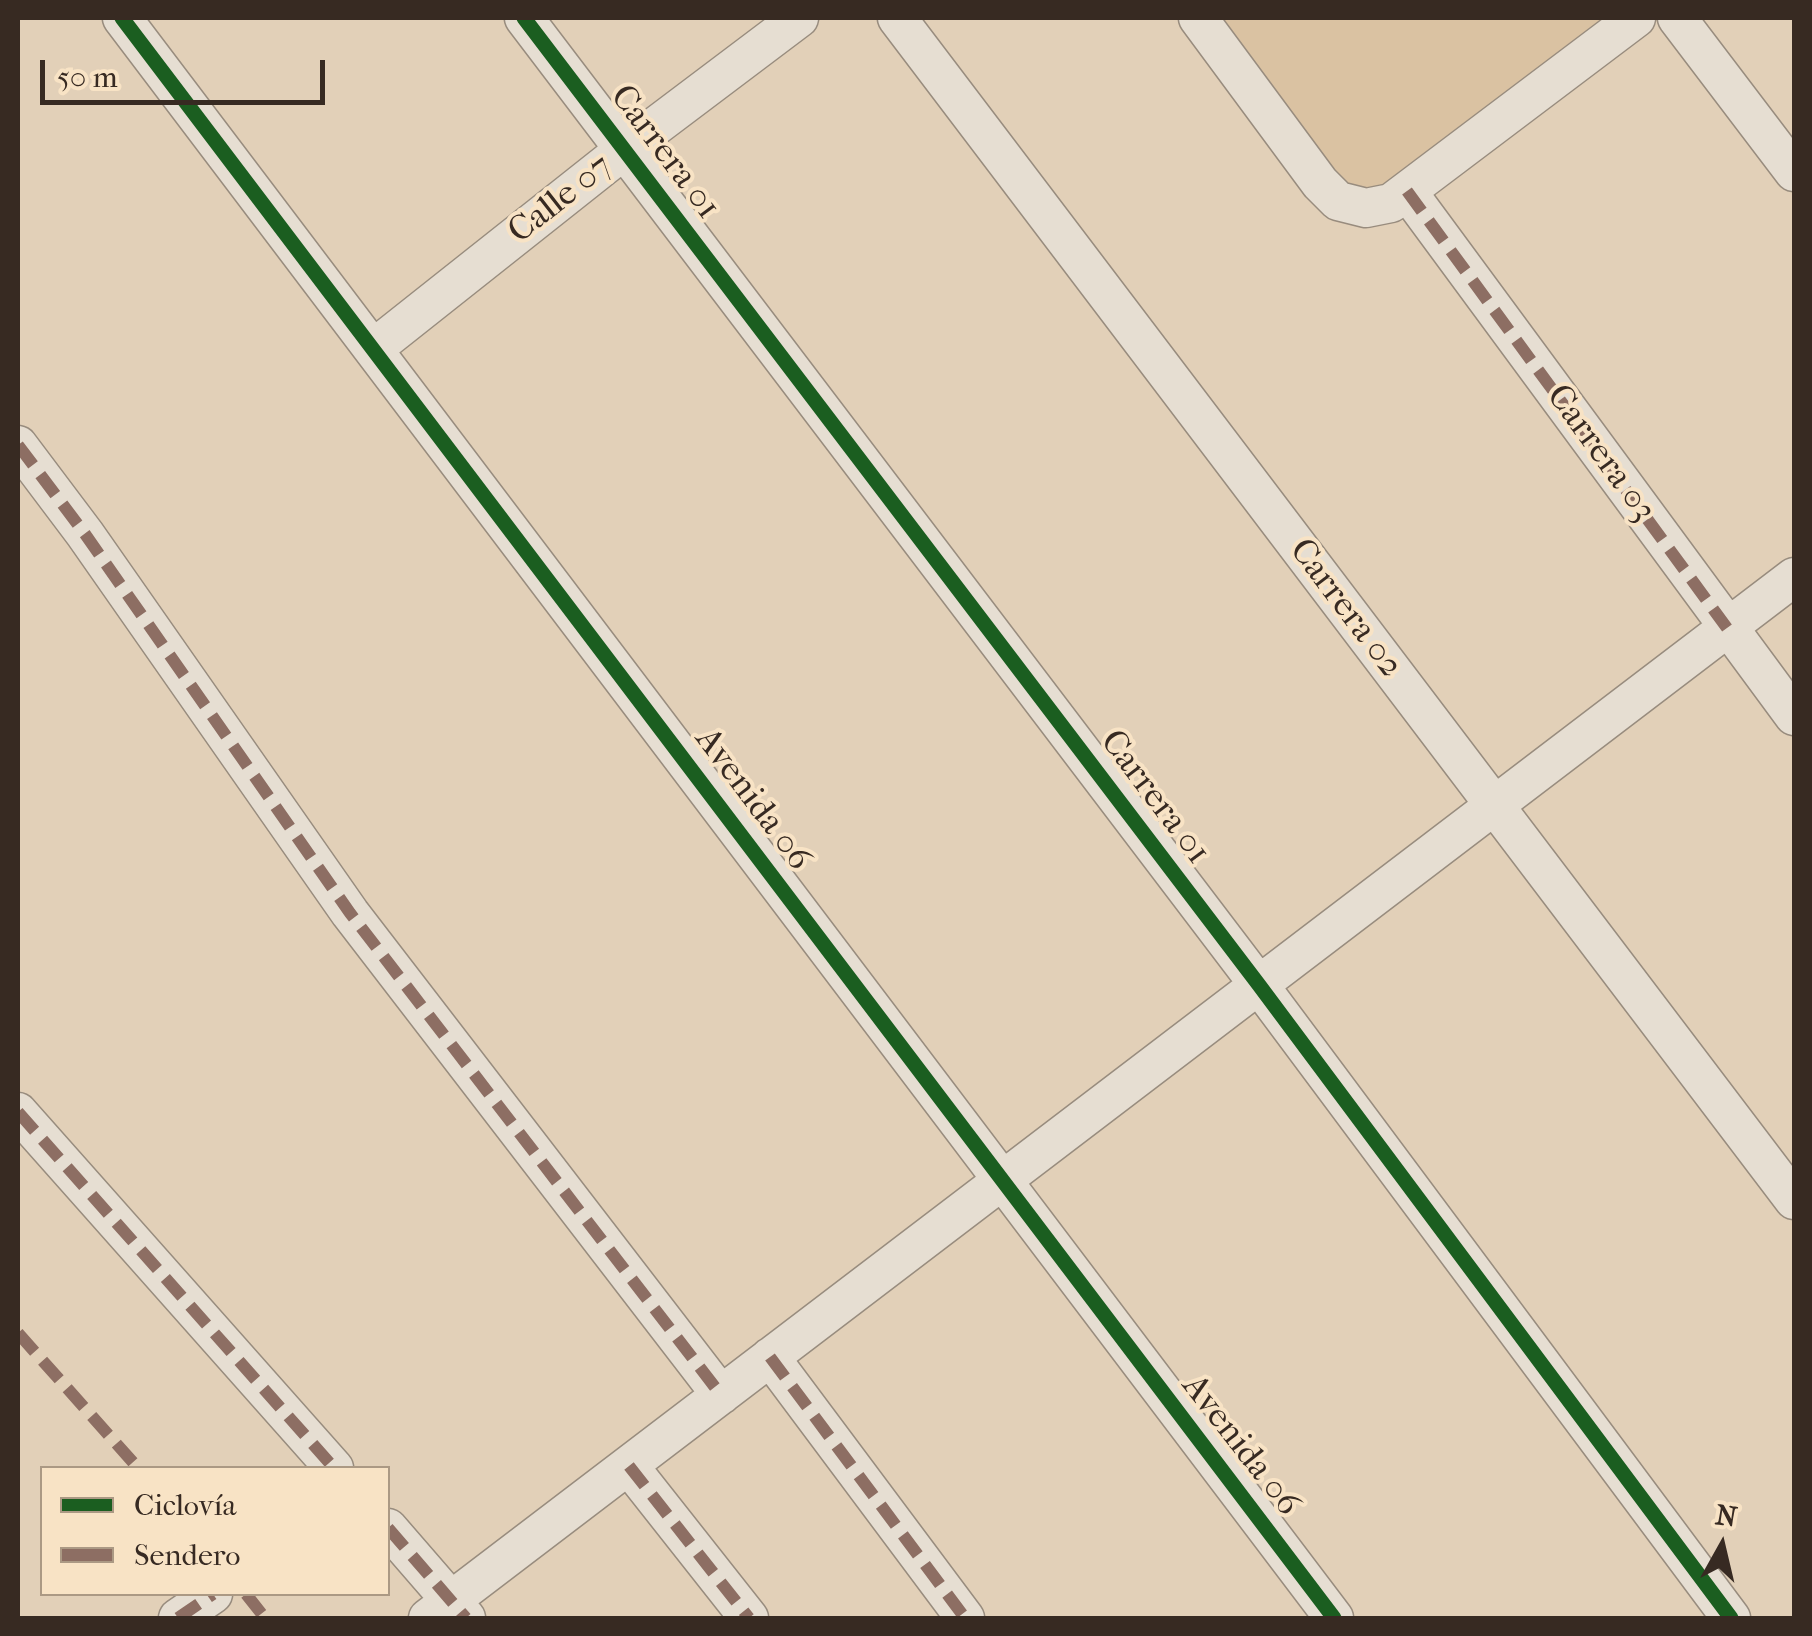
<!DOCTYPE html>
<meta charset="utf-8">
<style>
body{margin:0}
#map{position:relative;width:1812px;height:1636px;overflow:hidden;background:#e2d0b8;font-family:"IM FELL French Canon",serif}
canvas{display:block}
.frame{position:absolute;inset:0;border:20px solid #372a22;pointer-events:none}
.legend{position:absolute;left:40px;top:1466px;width:350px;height:130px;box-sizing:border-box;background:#f8e3c5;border:2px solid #ab9984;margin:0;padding:12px 18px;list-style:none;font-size:30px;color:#372a22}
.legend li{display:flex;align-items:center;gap:20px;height:50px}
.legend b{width:50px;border:2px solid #ab9984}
.north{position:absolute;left:1672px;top:1496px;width:100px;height:100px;-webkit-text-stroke:8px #f8e3c5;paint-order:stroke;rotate:8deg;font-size:28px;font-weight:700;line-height:40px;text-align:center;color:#372a22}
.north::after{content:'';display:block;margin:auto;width:35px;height:45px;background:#372a22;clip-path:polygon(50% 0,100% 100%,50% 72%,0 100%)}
.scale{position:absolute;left:40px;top:60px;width:285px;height:45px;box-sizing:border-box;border:5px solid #372a22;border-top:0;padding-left:12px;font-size:30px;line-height:35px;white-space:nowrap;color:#372a22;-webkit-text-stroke:8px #f8e3c5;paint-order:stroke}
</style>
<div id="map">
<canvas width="1812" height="1636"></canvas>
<div class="frame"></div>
<ul class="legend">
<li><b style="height:12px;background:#1b5e20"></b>Ciclovía</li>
<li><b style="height:12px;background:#8d6e63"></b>Sendero</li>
</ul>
<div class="north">N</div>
<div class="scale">50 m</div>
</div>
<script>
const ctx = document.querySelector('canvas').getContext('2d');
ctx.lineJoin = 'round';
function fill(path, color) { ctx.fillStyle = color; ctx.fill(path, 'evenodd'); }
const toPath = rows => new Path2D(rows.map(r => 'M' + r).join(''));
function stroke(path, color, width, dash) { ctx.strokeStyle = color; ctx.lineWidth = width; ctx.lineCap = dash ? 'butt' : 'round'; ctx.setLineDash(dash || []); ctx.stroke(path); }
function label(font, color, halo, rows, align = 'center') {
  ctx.font = font + ' "IM FELL French Canon",serif'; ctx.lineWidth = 8; ctx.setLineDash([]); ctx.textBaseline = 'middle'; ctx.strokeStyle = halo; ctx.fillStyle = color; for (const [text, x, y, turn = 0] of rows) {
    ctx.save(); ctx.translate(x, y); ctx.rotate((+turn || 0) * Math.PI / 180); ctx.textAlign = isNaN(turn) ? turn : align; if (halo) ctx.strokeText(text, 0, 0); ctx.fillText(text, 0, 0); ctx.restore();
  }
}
fill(toPath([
 [1198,18,1636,18,1366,208]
]), '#dac2a2');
const minor = toPath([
 [122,18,1334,1618],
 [524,18,1259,985,1731,1618],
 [897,18,1794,1200],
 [1198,18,1320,183,1338,201,1366,208,1391,203,1636,18],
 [1677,18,1794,172],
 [1407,191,1794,716],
 [373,349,624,150,799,18],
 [18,445,85,534,350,913,721,1395],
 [18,1112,334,1468],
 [770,1357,965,1618],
 [629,1466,749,1618],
 [388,1528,466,1618],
 [178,1618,213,1594],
 [428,1618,1794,577]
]);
stroke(minor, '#988c7e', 41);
stroke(minor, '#e6ded2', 38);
stroke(toPath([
 [1407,191,1727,628],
 [18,445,85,534,350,913,721,1395],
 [18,1112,334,1468],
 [18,1333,138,1468],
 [770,1357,965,1618],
 [629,1466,749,1618],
 [388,1528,466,1618],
 [246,1594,265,1618],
 [178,1618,213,1594]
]), '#8d6e63', 12, [25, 12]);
stroke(toPath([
 [122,18,1334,1618],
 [524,18,1259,985,1731,1618]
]), '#1b5e20', 15);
label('35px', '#372a22', '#f8e3c5', [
 ["Carrera 01",664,153,53],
 ["Calle 07",561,200,-38],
 ["Carrera 03",1600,454,54],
 ["Carrera 02",1345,609,53],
 ["Carrera 01",1154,798,53],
 ["Avenida 06",752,800,53],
 ["Avenida 06",1240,1446,52]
]);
</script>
